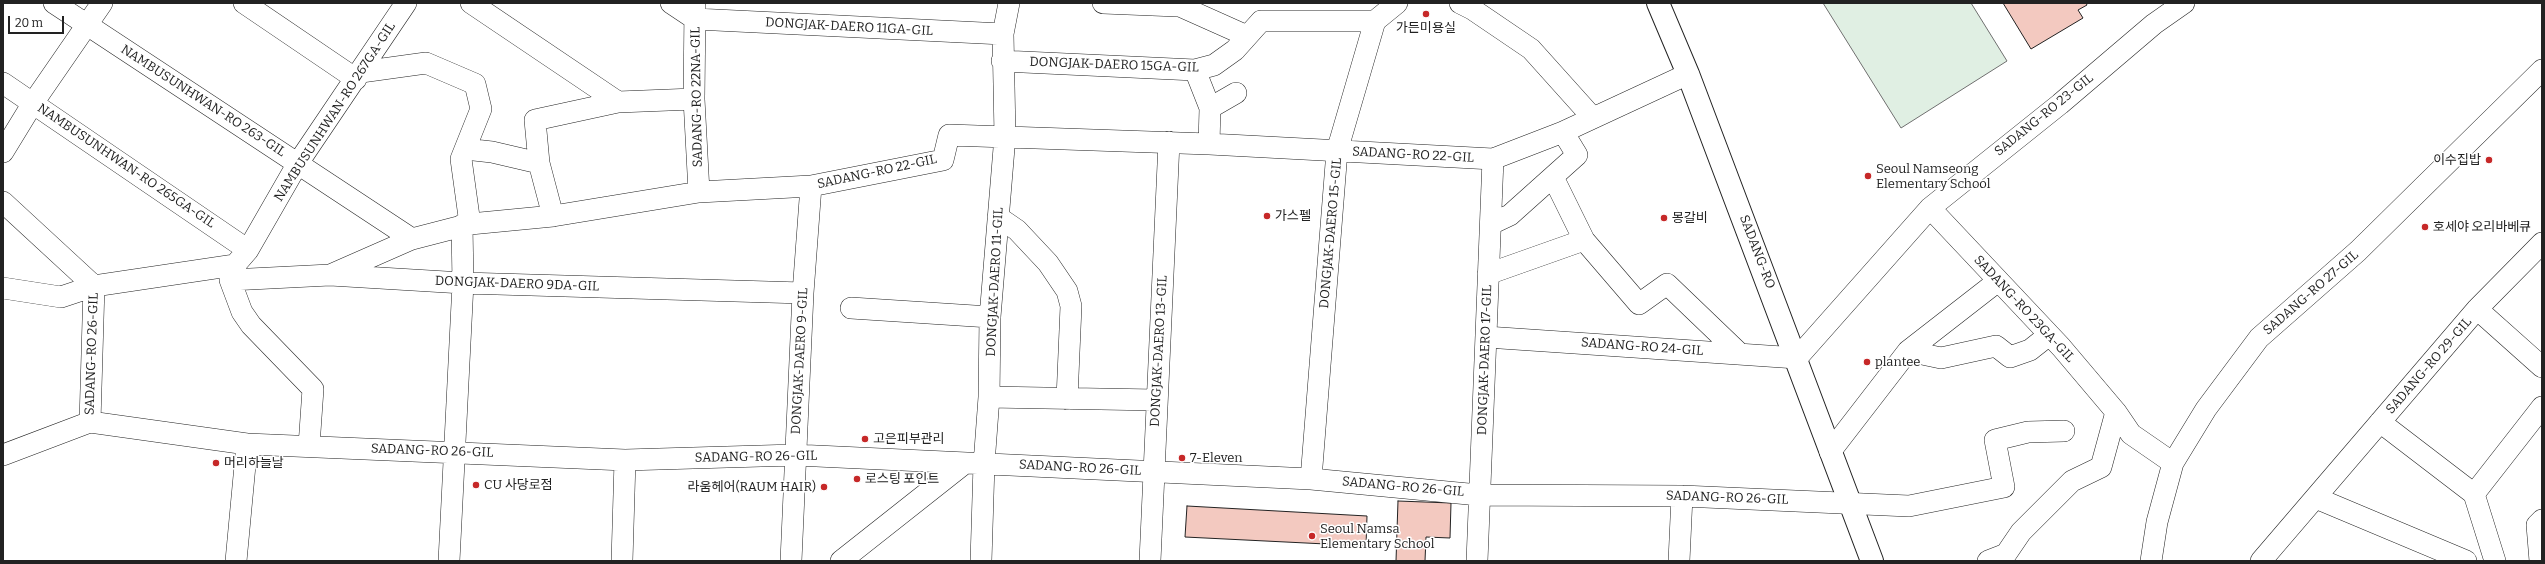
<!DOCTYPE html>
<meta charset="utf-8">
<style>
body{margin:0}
#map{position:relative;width:2545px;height:564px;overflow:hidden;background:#fff;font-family:Bitter,serif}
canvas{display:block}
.frame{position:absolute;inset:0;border:4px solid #222;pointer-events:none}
.scale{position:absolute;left:8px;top:16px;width:56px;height:18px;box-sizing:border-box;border:2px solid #222;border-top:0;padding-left:5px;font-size:12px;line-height:14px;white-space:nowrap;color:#222;-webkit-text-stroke:3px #fff;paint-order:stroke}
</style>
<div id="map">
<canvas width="2545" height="564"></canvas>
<div class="frame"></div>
<div class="scale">20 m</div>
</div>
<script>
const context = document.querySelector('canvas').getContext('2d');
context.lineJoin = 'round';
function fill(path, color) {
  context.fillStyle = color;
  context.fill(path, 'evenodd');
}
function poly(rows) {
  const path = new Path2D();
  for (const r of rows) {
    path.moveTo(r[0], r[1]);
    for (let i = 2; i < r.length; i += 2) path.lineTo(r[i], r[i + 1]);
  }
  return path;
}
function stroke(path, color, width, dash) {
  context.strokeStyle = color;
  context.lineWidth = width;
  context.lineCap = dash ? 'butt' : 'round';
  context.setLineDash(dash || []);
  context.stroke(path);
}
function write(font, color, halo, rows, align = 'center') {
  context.font = font + ' Bitter,"Noto Sans KR",serif';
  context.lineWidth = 3;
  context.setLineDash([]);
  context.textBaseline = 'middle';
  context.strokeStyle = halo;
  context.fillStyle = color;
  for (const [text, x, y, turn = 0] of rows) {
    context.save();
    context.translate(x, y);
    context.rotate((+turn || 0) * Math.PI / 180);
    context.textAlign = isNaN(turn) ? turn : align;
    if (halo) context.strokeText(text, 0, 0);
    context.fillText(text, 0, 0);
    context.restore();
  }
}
const green = poly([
 [1823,3,1971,3,2007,61,1901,128,1823,3]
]);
fill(green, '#e0efe3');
stroke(green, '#6f6f6f', 1);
const building = poly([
 [2003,3,2086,3,2087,5,2078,10,2083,18,2031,49,2003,3],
 [1398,501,1451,503,1450,538,1426,537,1425,561,1396,561,1398,501],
 [1187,506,1367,516,1366,546,1185,537,1187,506]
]);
fill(building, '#f3c9c0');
stroke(building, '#222', 1);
const minor = poly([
 [54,3,412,239],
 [244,3,356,79],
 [471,3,618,102],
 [671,3,695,19,1003,34],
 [1103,3,1177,6],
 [1173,3,1247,36],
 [1460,3,1472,9,1531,49,1593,118],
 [695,6,694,99,699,192],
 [1002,61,1195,70,1214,65,1235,50,1261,21,1375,21],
 [1195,70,1210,108],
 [361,72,426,63,475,84,481,109,461,159,470,224],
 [3,83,248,250],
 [1209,144,1210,108,1236,93],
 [465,149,492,152,539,163],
 [3,152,33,103,102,3],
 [1553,177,1584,240,1639,304,1667,284,1739,353],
 [3,202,94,286,90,422],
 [1930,208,2061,347,2116,412,2131,434,2173,463],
 [553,216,539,163,535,120,618,102,694,99],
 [998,217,1017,230,1048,263,1067,291,1071,306,1067,399],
 [1491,224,1510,215,1577,155,1563,132],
 [1488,274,1584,240],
 [330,275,412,239,470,224,553,216,699,192,811,186,943,160,949,135,1209,144,1493,159,1563,132,1688,74],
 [3,288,61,297,94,286,235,265,248,250,298,163,406,3],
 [851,308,990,317],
 [2477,309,2542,367],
 [1486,337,1797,358,1930,208,2060,104,2154,24,2184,3],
 [1908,351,1941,358,1996,346,2010,357,2030,350,2049,335],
 [989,397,1156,400],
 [2380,422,2474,494],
 [309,446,313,389,251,325,242,312,230,280,330,275,463,283,803,293],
 [1830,452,1908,351,1998,281],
 [3,455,90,422,247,444,625,460,795,455,1311,479,1479,495,1682,496,1909,506,2004,487,1995,440,2028,432,2064,431],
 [1311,479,1337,151,1375,21,1397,3],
 [2316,498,2466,561],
 [236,561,247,444],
 [449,561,463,283,462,225],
 [622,561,625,460],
 [791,561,803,293,811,186],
 [841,561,965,463],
 [981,561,984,464,989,397,990,317,1005,136,1003,34,1009,3],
 [1150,561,1169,142],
 [1477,561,1493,159],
 [1679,561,1682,496],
 [1988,561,2006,554,2021,532,2072,481,2101,467,2116,412],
 [2151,561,2157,522,2173,463,2206,409,2259,338,2358,251,2542,70],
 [2261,561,2477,309,2542,243],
 [2495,561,2474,494,2542,407],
 [2540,561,2537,525,2542,520]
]);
const major = poly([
 [1658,3,1688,74,1872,561]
]);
stroke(minor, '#222', 22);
stroke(major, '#222', 24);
stroke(minor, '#fff', 21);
stroke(major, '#fff', 22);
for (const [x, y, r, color] of [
 [1426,14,4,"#c62828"],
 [2489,160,4,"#c62828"],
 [1868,176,4,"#c62828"],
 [1267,216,4,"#c62828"],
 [1664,218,4,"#c62828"],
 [2425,227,4,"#c62828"],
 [1867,362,4,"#c62828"],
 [865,439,4,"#c62828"],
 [1182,458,4,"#c62828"],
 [216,463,4,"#c62828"],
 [857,479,4,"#c62828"],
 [476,485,4,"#c62828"],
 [824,487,4,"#c62828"],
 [1312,536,4,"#c62828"]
]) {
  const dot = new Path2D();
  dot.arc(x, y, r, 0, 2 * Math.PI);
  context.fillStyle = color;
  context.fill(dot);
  stroke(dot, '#fff', 1.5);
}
write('13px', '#222', '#fff', [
 ["DONGJAK-DAERO 11GA-GIL",849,27,3],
 ["DONGJAK-DAERO 15GA-GIL",1114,65,2],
 ["SADANG-RO 22NA-GIL",697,97,-91],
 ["NAMBUSUNHWAN-RO 263-GIL",203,101,33],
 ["NAMBUSUNHWAN-RO 267GA-GIL",335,112,-57],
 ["SADANG-RO 23-GIL",2044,115,-39],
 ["SADANG-RO 22-GIL",1413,155,3],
 ["NAMBUSUNHWAN-RO 265GA-GIL",126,166,34],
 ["SADANG-RO 22-GIL",877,172,-12],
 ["DONGJAK-DAERO 15-GIL",1331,233,-85],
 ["SADANG-RO",1757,252,69],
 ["DONGJAK-DAERO 11-GIL",995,282,-87],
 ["DONGJAK-DAERO 9DA-GIL",517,284,2],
 ["SADANG-RO 27-GIL",2311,293,-41],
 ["SADANG-RO 23GA-GIL",2024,309,47],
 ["SADANG-RO 24-GIL",1642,347,4],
 ["DONGJAK-DAERO 13-GIL",1159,351,-87],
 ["SADANG-RO 26-GIL",92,354,-88],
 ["DONGJAK-DAERO 17-GIL",1485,360,-88],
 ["DONGJAK-DAERO 9-GIL",800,361,-87],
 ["SADANG-RO 29-GIL",2429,366,-49],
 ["SADANG-RO 26-GIL",432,451,2],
 ["SADANG-RO 26-GIL",756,457,-1],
 ["SADANG-RO 26-GIL",1080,468,3],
 ["SADANG-RO 26-GIL",1403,487,5],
 ["SADANG-RO 26-GIL",1727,498,2]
]);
write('13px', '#222', '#fff', [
 ["가든미용실",1426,28,"center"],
 ["이수집밥",2481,160,"right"],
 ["Seoul Namseong",1876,169],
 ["Elementary School",1876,184],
 ["가스펠",1275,216],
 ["몽갈비",1672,218],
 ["호세야 오리바베큐",2433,227],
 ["plantee",1875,362],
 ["고은피부관리",873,439],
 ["7-Eleven",1190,458],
 ["머리하늘날",224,463],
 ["로스팅 포인트",865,479],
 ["CU 사당로점",484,485],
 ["라움헤어(RAUM HAIR)",816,487,"right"],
 ["Seoul Namsa",1320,529],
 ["Elementary School",1320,544]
], 'left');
</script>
